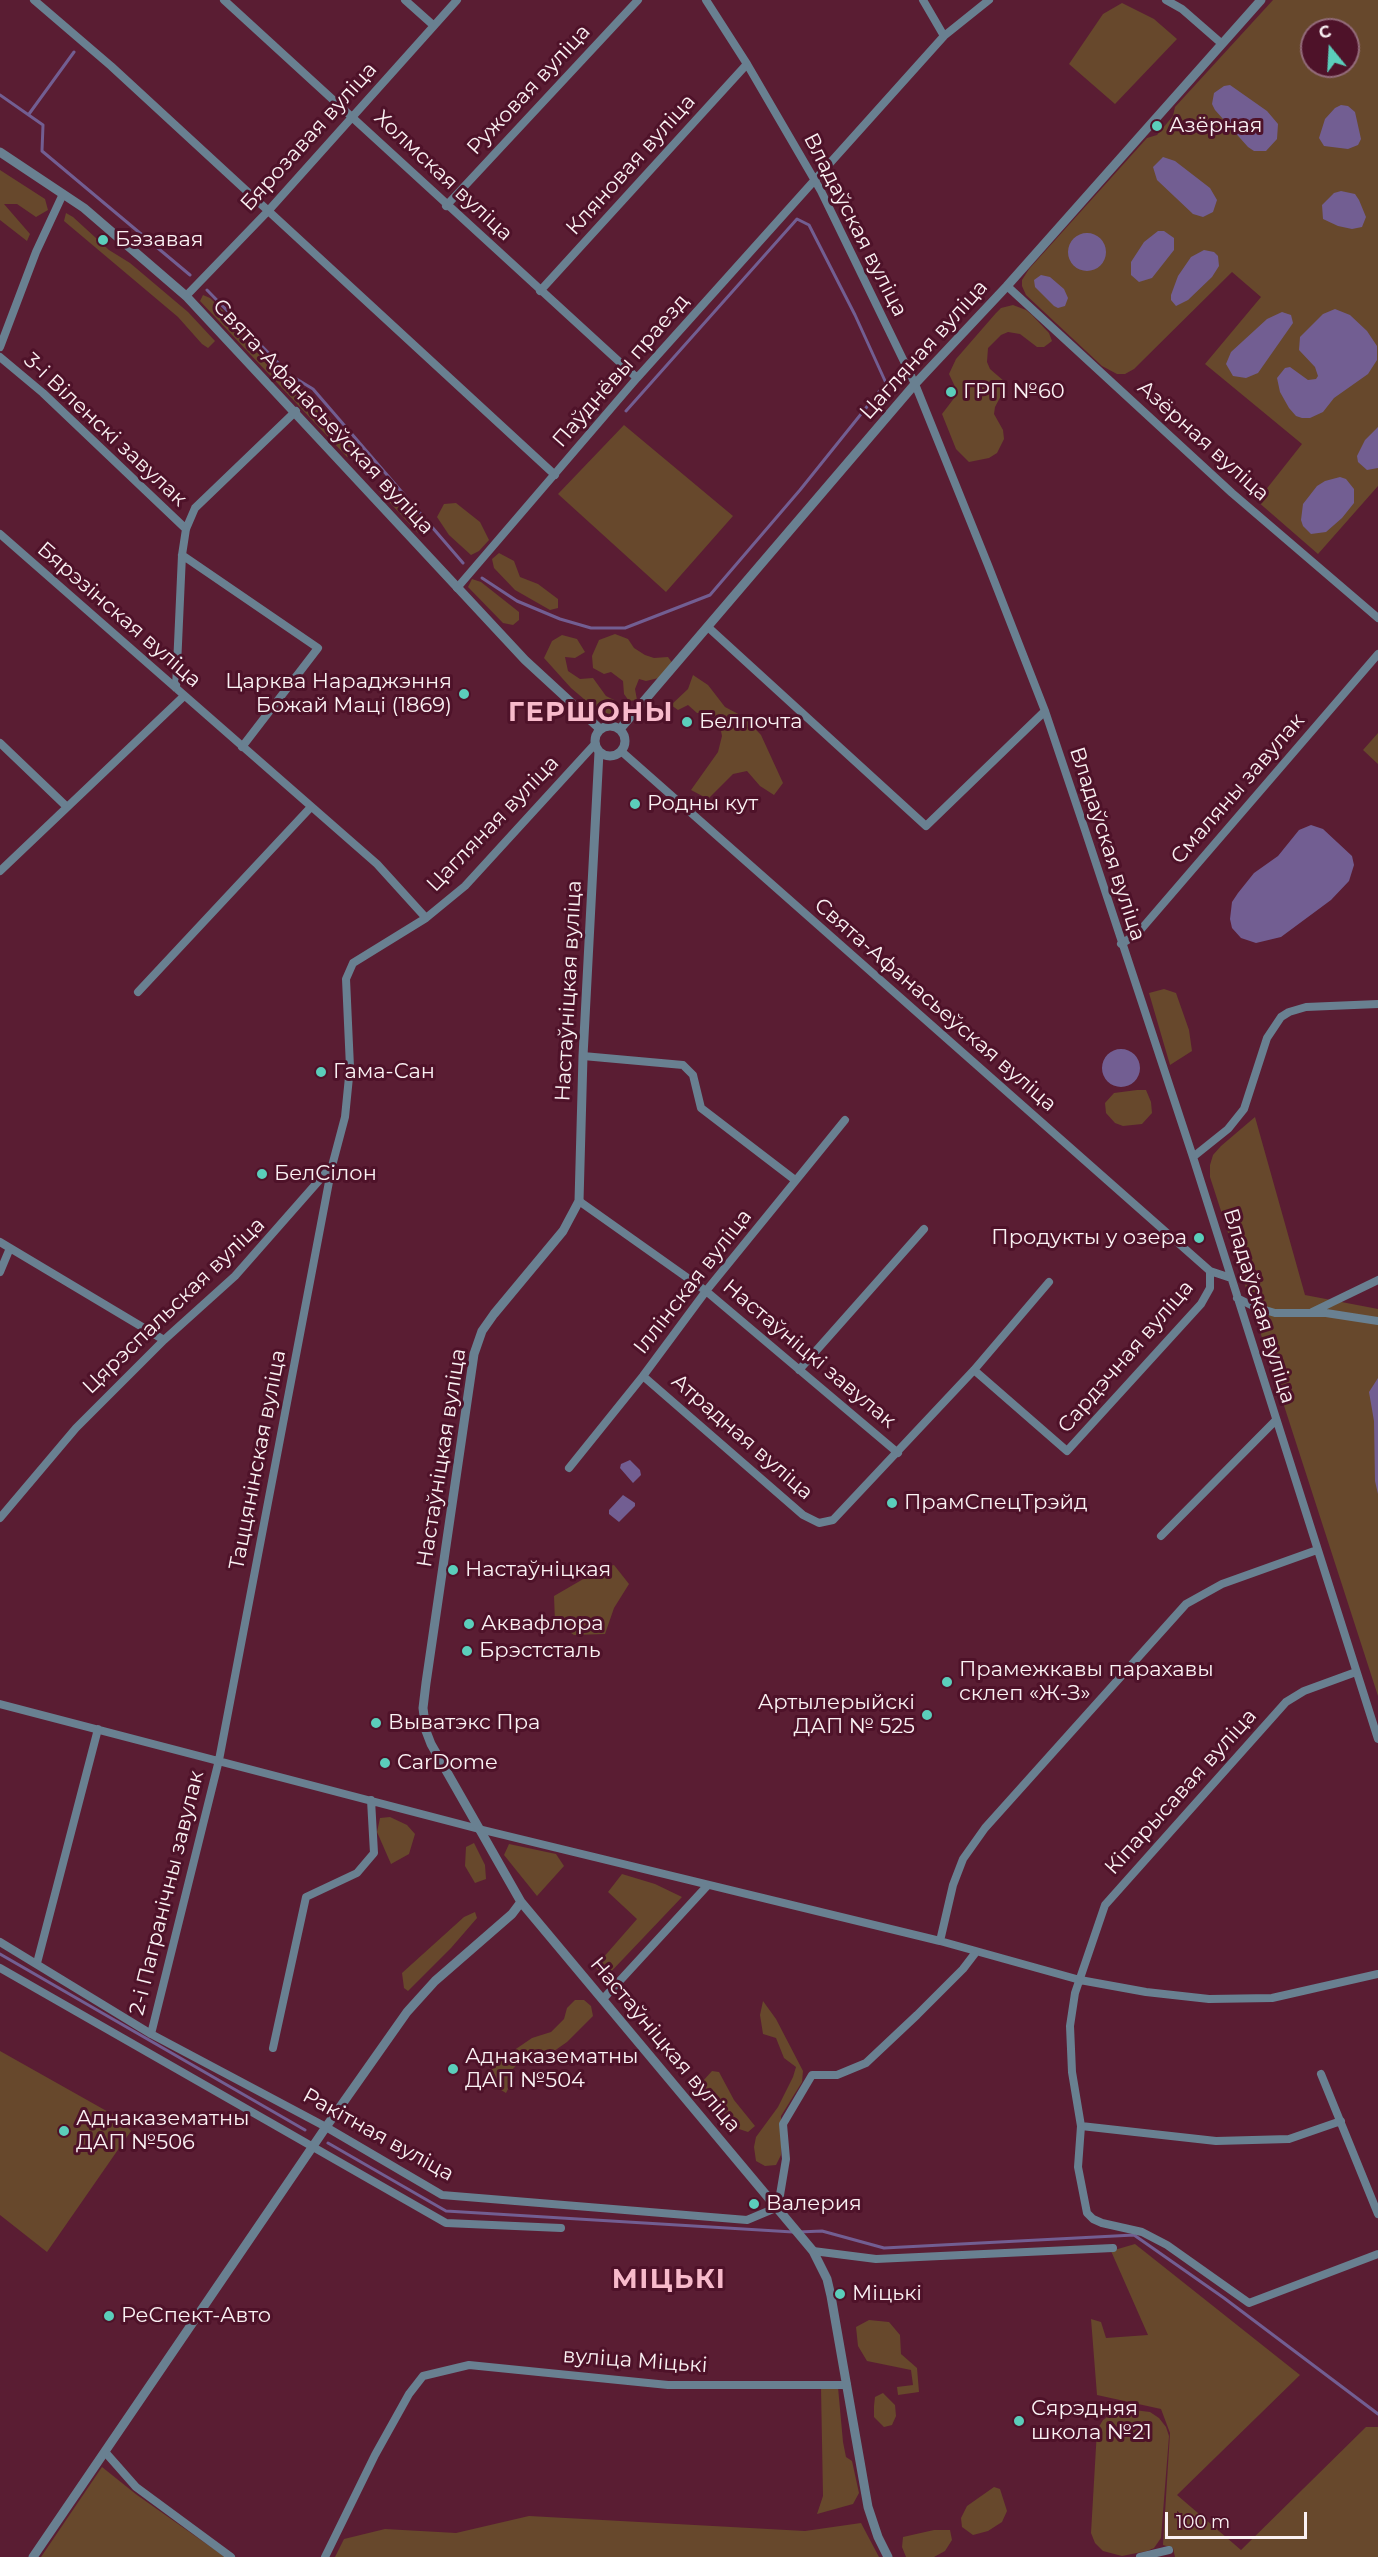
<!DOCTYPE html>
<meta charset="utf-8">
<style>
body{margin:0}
#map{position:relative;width:1378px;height:2557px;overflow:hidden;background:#5a1d33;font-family:Montserrat,sans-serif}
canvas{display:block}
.north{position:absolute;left:1300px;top:18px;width:60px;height:60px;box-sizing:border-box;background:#4e1229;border:2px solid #936b7a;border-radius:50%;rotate:342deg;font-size:16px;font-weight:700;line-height:24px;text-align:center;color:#faf1f3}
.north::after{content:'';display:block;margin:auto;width:21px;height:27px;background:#5bcebb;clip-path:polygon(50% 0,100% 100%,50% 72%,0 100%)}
.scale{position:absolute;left:1165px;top:2512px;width:142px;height:27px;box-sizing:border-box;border:3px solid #faf1f3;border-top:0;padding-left:8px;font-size:18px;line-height:21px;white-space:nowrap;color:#faf1f3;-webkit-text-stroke:4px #4e1229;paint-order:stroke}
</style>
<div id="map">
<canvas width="1378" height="2557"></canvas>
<div class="north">С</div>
<div class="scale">100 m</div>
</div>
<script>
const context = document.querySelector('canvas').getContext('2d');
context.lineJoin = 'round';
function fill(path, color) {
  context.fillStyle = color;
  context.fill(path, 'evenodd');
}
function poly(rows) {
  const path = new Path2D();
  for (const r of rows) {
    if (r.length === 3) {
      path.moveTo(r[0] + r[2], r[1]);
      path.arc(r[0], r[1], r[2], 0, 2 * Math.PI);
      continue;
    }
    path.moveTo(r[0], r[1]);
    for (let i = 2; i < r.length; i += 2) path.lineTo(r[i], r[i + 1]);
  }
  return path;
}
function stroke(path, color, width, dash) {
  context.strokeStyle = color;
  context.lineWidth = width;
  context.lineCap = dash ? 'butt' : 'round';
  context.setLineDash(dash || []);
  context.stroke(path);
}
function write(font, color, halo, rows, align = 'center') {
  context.font = font + ' Montserrat,sans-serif';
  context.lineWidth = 6;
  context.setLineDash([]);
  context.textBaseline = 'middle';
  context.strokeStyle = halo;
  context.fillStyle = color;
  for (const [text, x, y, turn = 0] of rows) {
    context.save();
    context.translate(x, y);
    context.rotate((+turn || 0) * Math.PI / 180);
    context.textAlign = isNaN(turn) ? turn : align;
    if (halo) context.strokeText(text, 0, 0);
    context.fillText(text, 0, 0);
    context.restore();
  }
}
fill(poly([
 [1273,0,1378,0,1378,486,1318,554,1257,501,1302,444,1205,364,1261,297,1232,272,1134,369,1125,374,1117,374,1102,366,1026,295,1022,286,1022,280,1029,269,1147,138,1157,135,1173,116,1175,107],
 [1312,30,1348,30,1348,66,1312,66],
 [1122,3,1154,19,1177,39,1115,104,1069,64,1103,14],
 [0,170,45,199,48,210,36,217,17,204,4,204,30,234,27,241,0,220],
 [66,213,73,217,109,250,130,263,188,312,215,341,208,348,202,344,178,317,64,221],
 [203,295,210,298,311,397,358,450,354,458,347,457,200,301],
 [1013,305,1026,310,1032,315,1049,333,1052,341,1044,347,1037,347,1020,334,1008,332,1001,335,988,348,987,362,990,369,1005,382,1005,388,995,407,994,414,1003,430,1004,439,997,453,989,458,969,462,956,449,942,414,958,393,949,374,956,359,996,313,1001,308],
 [624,425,733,516,666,592,558,494],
 [390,484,428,528,425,533,418,533,379,491,381,485],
 [456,503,480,522,489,540,479,551,471,555,449,535,437,517,444,504],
 [499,553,514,561,520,577,538,584,558,599,558,608,550,610,515,590,494,568,492,559],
 [472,579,481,582,519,612,519,620,513,625,503,623,468,587],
 [615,634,628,639,634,648,645,655,654,658,668,657,673,664,663,677,646,681,639,679,635,689,637,700,629,701,624,694,623,681,611,672,604,674,593,668,592,656,599,640],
 [562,635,577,639,585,652,575,658,565,657,568,671,580,679,593,678,606,696,614,700,617,708,610,714,598,711,571,688,544,658,552,641],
 [693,675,708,685,725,707,744,717,761,735,783,783,774,795,760,786,747,771,733,774,708,799,691,790,718,752,722,736,719,721,710,713,697,713,688,705,678,710,671,705,688,689],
 [1378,733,1378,764,1363,750],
 [1164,989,1176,993,1189,1030,1192,1051,1170,1065,1149,993],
 [1137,1090,1146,1090,1151,1102,1152,1113,1142,1124,1123,1126,1115,1123,1106,1113,1105,1103,1114,1093],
 [1255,1117,1305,1295,1378,1309,1378,1696,1210,1177,1210,1165,1213,1155,1221,1146],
 [614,1565,629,1584,614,1608,605,1634,574,1635,555,1622,554,1596,604,1567],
 [390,1817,407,1825,415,1834,409,1854,391,1864,377,1832,380,1818],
 [474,1843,485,1865,486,1879,475,1883,465,1866,466,1847],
 [509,1844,556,1854,564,1866,537,1896,504,1855],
 [622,1874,655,1884,682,1897,605,1978,595,1967,637,1919,608,1892],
 [475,1912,477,1918,451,1948,408,1991,404,1988,402,1973,464,1917],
 [575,2000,584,2000,591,2006,593,2016,567,2042,547,2056,520,2061,512,2070,510,2085,506,2093,488,2082,488,2073,510,2053,532,2038,551,2032,564,2019,567,2008],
 [763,2001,776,2019,803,2071,802,2082,781,2116,781,2155,776,2165,765,2166,756,2161,754,2147,756,2137,778,2107,793,2077,796,2067,784,2058,776,2038,763,2034,760,2015],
 [0,2051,119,2118,131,2131,47,2252,0,2215],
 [712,2071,719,2072,734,2100,755,2126,748,2132,736,2128,708,2095,702,2082],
 [1135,2244,1300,2375,1177,2495,1241,2550,1366,2427,1378,2427,1378,2557,1175,2557,1173,2548,1163,2545,1170,2433,1161,2409,1097,2395,1091,2319,1101,2322,1106,2338,1148,2335,1111,2251],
 [869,2320,889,2322,900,2335,901,2354,917,2368,919,2392,898,2395,897,2387,913,2385,911,2370,867,2361,858,2346,856,2327],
 [821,2387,838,2387,843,2442,846,2457,852,2461,859,2493,853,2504,817,2514,823,2496],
 [883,2393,895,2405,896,2416,892,2425,884,2427,874,2417,874,2406,875,2397],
 [1126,2409,1150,2412,1159,2418,1166,2427,1169,2436,1161,2538,1154,2548,1147,2551,1122,2556,1103,2551,1095,2543,1091,2533,1097,2430,1103,2420,1114,2412],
 [102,2467,137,2495,225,2557,41,2557],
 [994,2487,1000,2489,1007,2511,1002,2522,988,2531,973,2535,962,2527,961,2518,967,2506],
 [529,2516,805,2531,861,2523,879,2557,335,2557,344,2539,385,2529,456,2533],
 [934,2530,950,2530,952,2540,945,2551,934,2557,906,2557,902,2547,903,2537]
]), '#67482c');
fill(poly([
 [1230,85,1267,111,1278,124,1277,139,1266,151,1254,151,1248,147,1215,110,1212,104,1214,93,1224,86],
 [1341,105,1348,106,1355,112,1361,139,1358,145,1348,149,1324,146,1319,138,1325,119,1335,108],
 [1163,157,1175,161,1210,188,1217,200,1213,212,1203,217,1193,214,1157,180,1153,167],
 [1341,191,1355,194,1359,200,1366,217,1362,227,1352,229,1338,226,1323,219,1322,205,1334,193],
 [1158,231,1164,231,1174,238,1174,250,1152,278,1139,282,1131,275,1131,262,1144,242],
 [1087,252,19],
 [1204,250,1214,252,1218,256,1219,266,1212,277,1188,300,1176,306,1171,300,1171,295,1178,276,1191,257],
 [1041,275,1050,277,1064,289,1068,298,1065,306,1058,308,1054,306,1035,287,1034,280],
 [1335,309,1350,315,1367,331,1377,346,1377,360,1368,374,1334,398,1323,412,1310,418,1302,418,1296,416,1289,408,1280,392,1277,378,1285,368,1290,367,1308,380,1316,379,1318,376,1315,367,1299,350,1300,337,1323,314],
 [1282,312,1291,315,1293,323,1258,373,1246,378,1233,376,1226,364,1231,352,1267,319],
 [1378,427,1378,468,1367,470,1358,462,1357,456,1365,440],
 [1340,477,1346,479,1354,489,1354,503,1342,518,1326,532,1311,534,1303,526,1301,520,1303,504,1317,486,1325,481],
 [1311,825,1323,829,1352,856,1354,865,1349,881,1331,900,1281,937,1256,943,1241,938,1232,928,1230,919,1232,902,1238,893,1254,873,1278,856,1299,830],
 [1121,1068,19],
 [1378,1378,1378,1494,1375,1481,1374,1421,1369,1392],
 [630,1460,640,1470,641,1475,633,1483,620,1468,621,1464],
 [623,1495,635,1503,635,1506,619,1522,609,1514,609,1510]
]), '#725e92');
stroke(poly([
 [0,95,43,125,42,151,190,275],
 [29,114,74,52],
 [207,290,290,375,313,389,463,563],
 [482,578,517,601,560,619,591,628,625,628,710,595,800,490,886,383,855,315,809,225,797,219,626,411],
 [0,1954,305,2130],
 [328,2143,446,2211,793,2232],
 [799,2232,822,2231,884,2248,1134,2235,1224,2298,1378,2414]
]), '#725e92', 3);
stroke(poly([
 [34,0,111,66,555,475],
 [224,0,637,378],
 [405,0,433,25],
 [706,0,747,64,821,191,915,384,988,565,1045,711,1085,830,1193,1157,1378,1739],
 [923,0,944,36],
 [1166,0,1182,9,1221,43],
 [446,206,638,0],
 [1007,286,1232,493,1378,618],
 [540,291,747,64],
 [186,296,269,210,457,0],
 [0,347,36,252,63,194],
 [0,357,43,393,186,529],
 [0,534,377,864,426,918],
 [182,555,318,648,242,747],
 [457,588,637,378,944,36,989,0],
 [709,628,926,826,1045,711],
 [176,688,182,555,186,529,195,508,296,411],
 [0,743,67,807],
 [621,751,1210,1271,1231,1278],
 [0,871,184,696],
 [1121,944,1137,934,1378,654],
 [138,992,310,808],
 [583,1056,683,1065,693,1075,701,1108,795,1180],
 [1193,1157,1228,1129,1244,1109,1267,1038,1281,1017,1289,1012,1306,1007,1378,1004],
 [579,1201,706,1291,898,1453],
 [0,1242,164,1340],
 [0,1272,10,1248],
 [1237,1298,1255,1307,1275,1313,1326,1313,1378,1321],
 [1312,1312,1378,1280],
 [799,1370,924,1229],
 [974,1370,1067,1451,1201,1304,1210,1288,1210,1271],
 [643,1376,803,1515,819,1523,833,1520,974,1370,1049,1282],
 [569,1468,643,1376,706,1291,845,1120],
 [0,1518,76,1428,164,1340,235,1276,330,1168],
 [1161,1536,1276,1420],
 [0,1704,479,1829,940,1941,1080,1980,1146,1992,1209,1999,1272,1998,1378,1974],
 [940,1941,953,1885,963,1859,985,1828,1186,1604,1222,1584,1317,1550],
 [0,1942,151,2034,326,2127,442,2195,747,2220,778,2207,786,2159,783,2124,812,2075,837,2075,866,2063,917,2015,963,1969,976,1952],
 [37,1963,98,1729],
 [0,1968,446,2223,561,2228],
 [603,1999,707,1886],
 [151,2034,219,1760,332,1166,345,1117,350,1067,346,979,353,963,426,918,465,886,595,744],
 [273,2048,306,1897,357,1873,374,1853,371,1800],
 [1321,2074,1378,2214],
 [1341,2121,1289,2139,1216,2141,1081,2126,1072,2072,1070,2026,1075,1993,1105,1905,1286,1702,1304,1691,1356,1672],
 [1081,2126,1078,2167,1087,2213,1093,2219,1102,2223,1142,2232,1167,2245,1249,2303,1378,2254],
 [813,2251,876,2259,1113,2248],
 [106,2453,136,2487,231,2557],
 [325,2557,375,2455,409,2394,423,2376,469,2365,668,2385,847,2385],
 [1140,2557,1169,2550]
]), '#698091', 8);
stroke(poly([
 [0,152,84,208,186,296,525,660,600,729],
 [610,741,15],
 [620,729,915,384,1007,286,1261,0],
 [599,752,583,1056,579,1201,563,1231,494,1314,482,1331,474,1354,426,1683,423,1708,426,1731,431,1744,521,1902,813,2251,827,2279,831,2296,868,2507,878,2537,888,2557],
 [33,2557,326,2127,407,2012,435,1981,512,1914,521,1902]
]), '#698091', 9);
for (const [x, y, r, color] of [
 [1157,126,6,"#5bcebb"],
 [103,240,6,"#5bcebb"],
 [951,392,6,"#5bcebb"],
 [464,694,6,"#5bcebb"],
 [687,722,6,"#5bcebb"],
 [635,804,6,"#5bcebb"],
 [321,1072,6,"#5bcebb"],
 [262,1174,6,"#5bcebb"],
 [1199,1238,6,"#5bcebb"],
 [892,1503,6,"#5bcebb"],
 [453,1570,6,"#5bcebb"],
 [469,1624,6,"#5bcebb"],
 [467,1651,6,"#5bcebb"],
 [947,1682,6,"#5bcebb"],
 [927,1715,6,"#5bcebb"],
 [376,1723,6,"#5bcebb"],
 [385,1763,6,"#5bcebb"],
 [453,2069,6,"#5bcebb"],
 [64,2131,6,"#5bcebb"],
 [754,2204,6,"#5bcebb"],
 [840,2294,6,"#5bcebb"],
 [109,2316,6,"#5bcebb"],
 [1019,2421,6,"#5bcebb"]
]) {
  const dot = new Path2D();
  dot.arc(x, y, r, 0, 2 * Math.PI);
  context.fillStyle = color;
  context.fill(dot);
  stroke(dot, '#4e1229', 2);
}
write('21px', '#faf1f3', '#4e1229', [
 ["Ружовая вуліца",529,90,-47],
 ["Бярозавая вуліца",309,137,-48],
 ["Кляновая вуліца",631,165,-48],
 ["Холмская вуліца",443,176,43],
 ["Владаўская вуліца",855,225,63],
 ["Цагляная вуліца",924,350,-48],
 ["Паўднёвы праезд",621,371,-49],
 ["Свята-Афанасьеўская вуліца",323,417,47],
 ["3-і Віленскі завулак",105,430,43],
 ["Азёрная вуліца",1203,441,42],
 ["Бярэзінская вуліца",119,615,41],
 ["Смаляны завулак",1238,789,-49],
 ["Цагляная вуліца",493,824,-46],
 ["Владаўская вуліца",1107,844,72],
 ["Настаўніцкая вуліца",569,991,-87],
 ["Свята-Афанасьеўская вуліца",935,1005,41],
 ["Іллінская вуліца",693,1282,-52],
 ["Цярэспальская вуліца",174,1306,-44],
 ["Владаўская вуліца",1259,1306,73],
 ["Настаўніцкі завулак",809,1354,40],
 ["Сардэчная вуліца",1126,1357,-49],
 ["Атрадная вуліца",742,1437,41],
 ["Настаўніцкая вуліца",442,1458,-81],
 ["Таццянінская вуліца",258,1460,-79],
 ["Кіпарысавая вуліца",1181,1792,-48],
 ["2-і Пагранічны завулак",167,1893,-76],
 ["Настаўніцкая вуліца",665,2045,50],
 ["Ракітная вуліца",378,2135,29],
 ["вуліца Міцькі",635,2361,4]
]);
write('21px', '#faf1f3', '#4e1229', [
 ["Азёрная",1169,126],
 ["Бэзавая",115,240],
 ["ГРП №60",963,392],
 ["Царква Нараджэння",452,682,"right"],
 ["Божай Маці (1869)",452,706,"right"],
 ["Белпочта",699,722],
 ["Родны кут",647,804],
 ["Гама-Сан",333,1072],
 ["БелСілон",274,1174],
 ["Продукты у озера",1187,1238,"right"],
 ["ПрамСпецТрэйд",904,1503],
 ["Настаўніцкая",465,1570],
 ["Аквафлора",481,1624],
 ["Брэстсталь",479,1651],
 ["Прамежкавы парахавы",959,1670],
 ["склеп «Ж-З»",959,1694],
 ["Артылерыйскі",915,1703,"right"],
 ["ДАП № 525",915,1727,"right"],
 ["Выватэкс Пра",388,1723],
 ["CarDome",397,1763],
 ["Аднаказематны",465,2057],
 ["ДАП №504",465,2081],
 ["Аднаказематны",76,2119],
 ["ДАП №506",76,2143],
 ["Валерия",766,2204],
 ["Міцькі",852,2294],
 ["РеСпект-Авто",121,2316],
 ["Сярэдняя",1031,2409],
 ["школа №21",1031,2433]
], 'left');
context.letterSpacing = '1.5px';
write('bold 27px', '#f8bacb', '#4e1229', [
 ["ГЕРШОНЫ",591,713],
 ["МІЦЬКІ",669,2280]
]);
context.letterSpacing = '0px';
</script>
